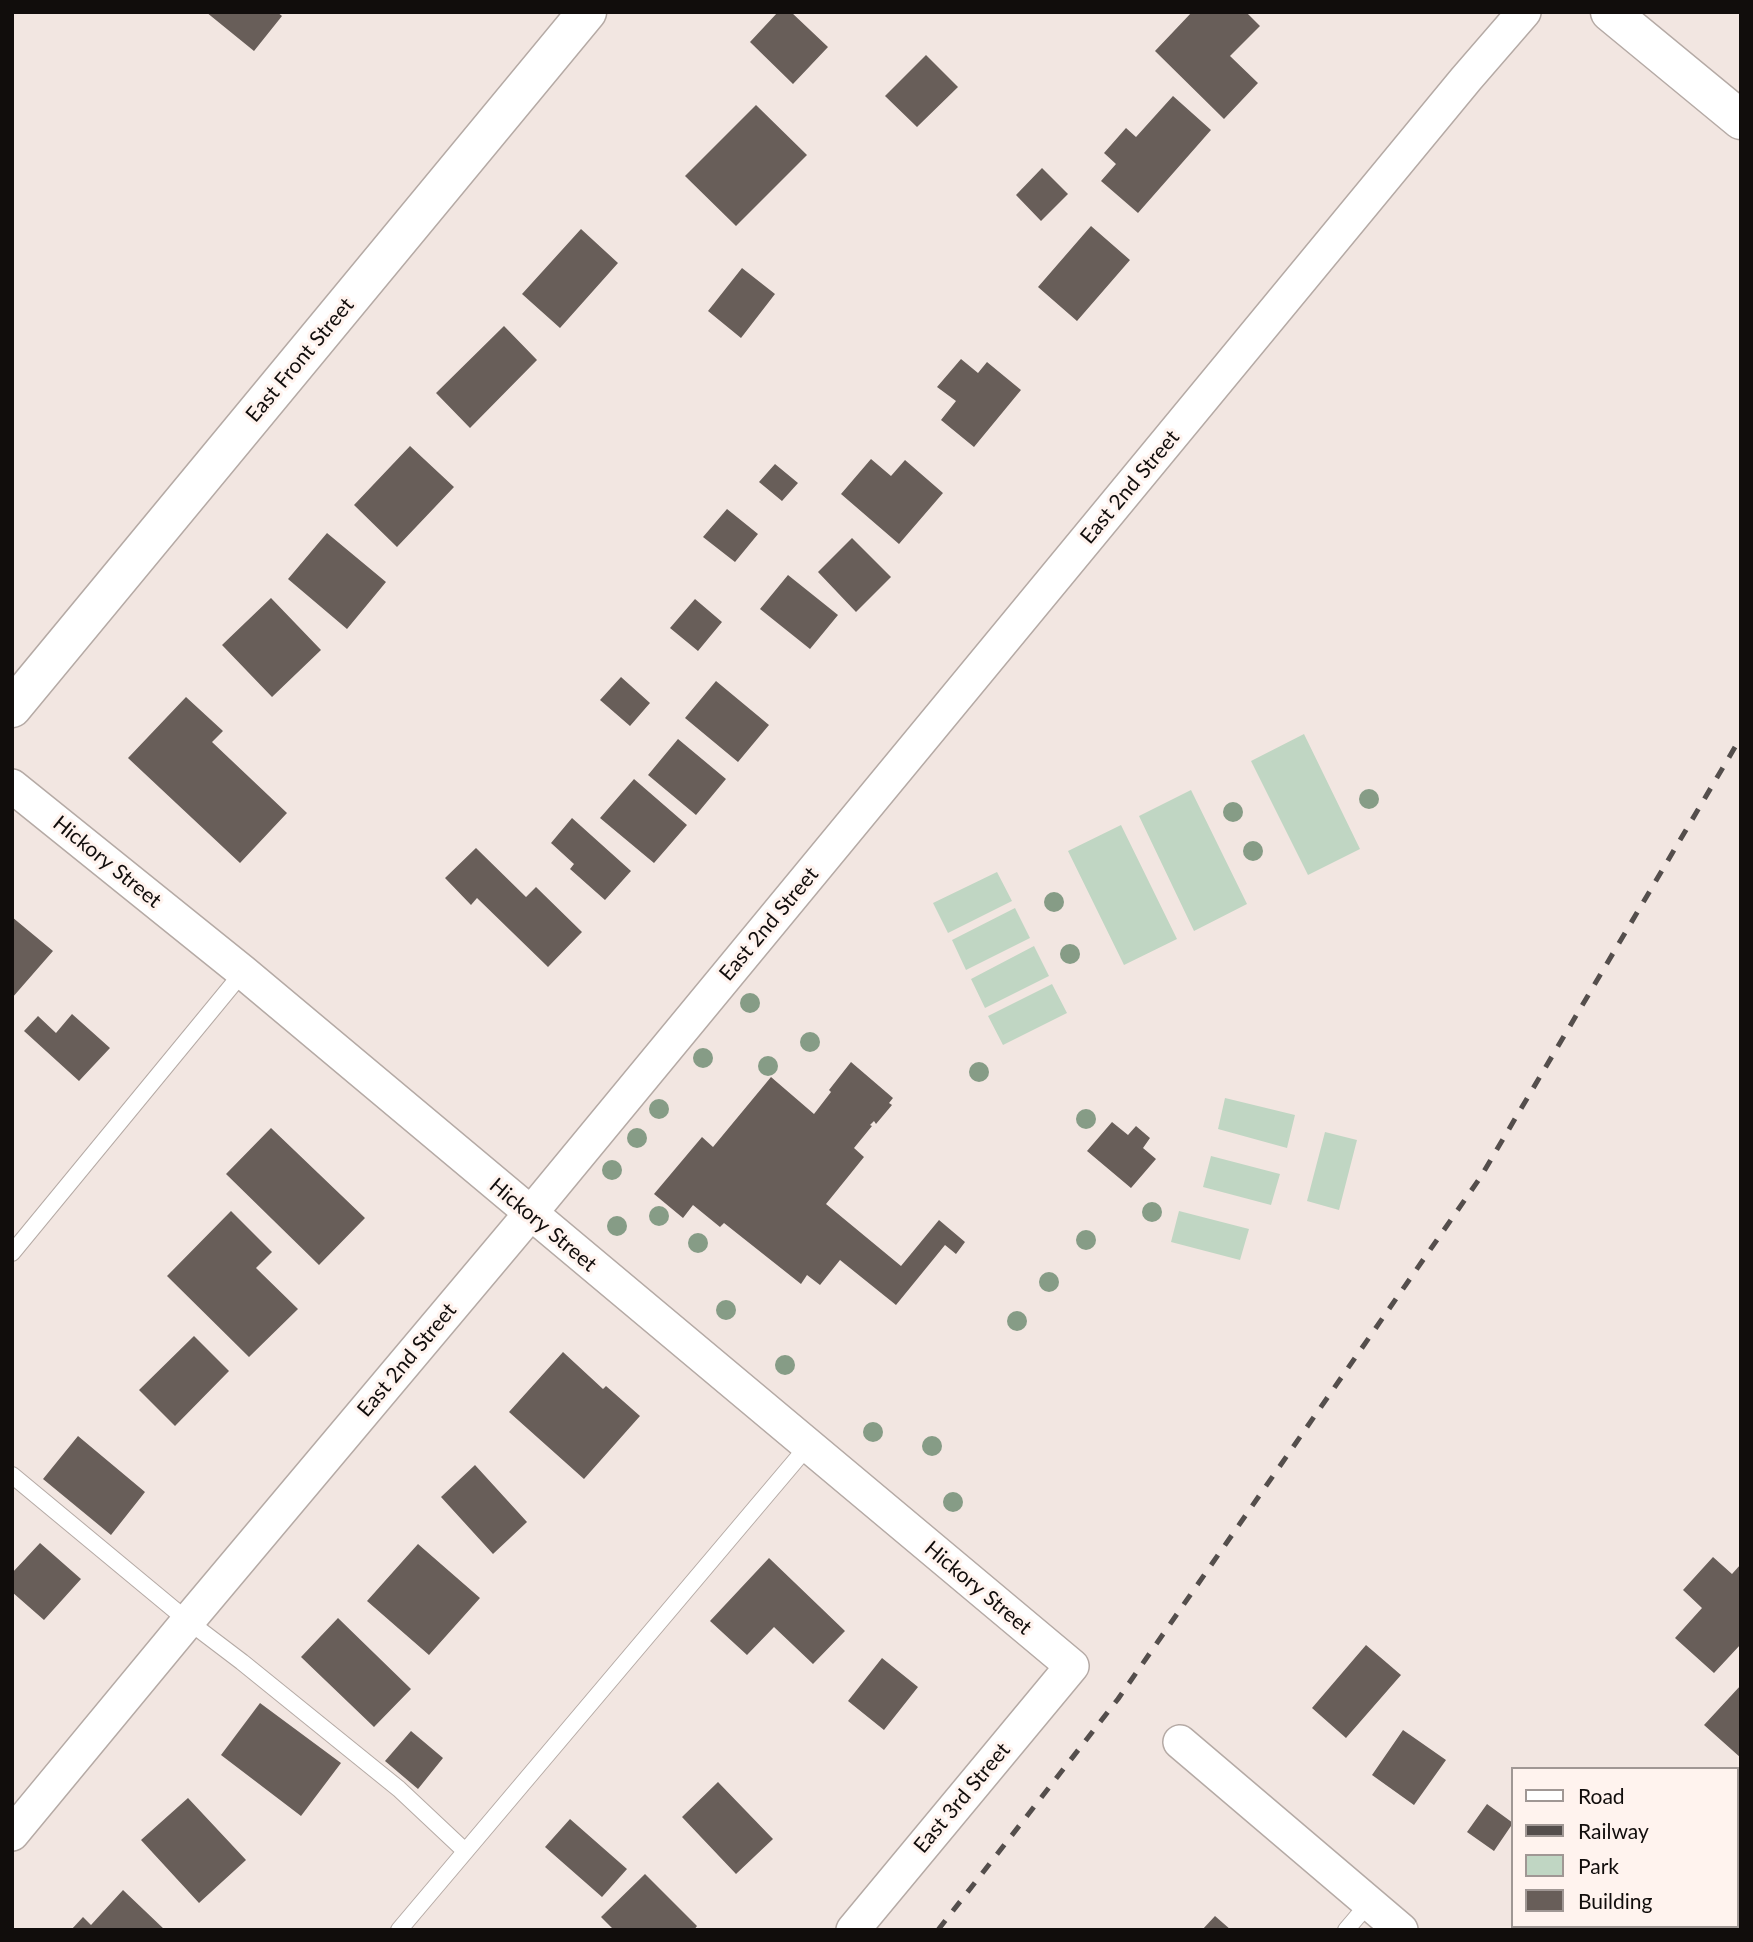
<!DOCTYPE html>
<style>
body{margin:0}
#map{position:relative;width:1753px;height:1942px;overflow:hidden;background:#f2e6e1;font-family:Lato,sans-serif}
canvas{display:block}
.frame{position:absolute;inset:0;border:14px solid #110d0c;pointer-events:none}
.legend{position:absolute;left:1511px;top:1767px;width:228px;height:161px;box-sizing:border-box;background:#fff3ee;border:2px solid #a09794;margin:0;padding:9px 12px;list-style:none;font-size:21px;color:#110d0c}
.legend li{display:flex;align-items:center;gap:14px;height:35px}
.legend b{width:35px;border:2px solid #a09794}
</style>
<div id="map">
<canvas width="1753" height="1942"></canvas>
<div class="frame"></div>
<ul class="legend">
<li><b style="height:9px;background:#fff"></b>Road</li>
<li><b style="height:9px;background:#544e4c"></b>Railway</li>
<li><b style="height:19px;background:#c0d6c3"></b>Park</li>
<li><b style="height:19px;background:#685e59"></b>Building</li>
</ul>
</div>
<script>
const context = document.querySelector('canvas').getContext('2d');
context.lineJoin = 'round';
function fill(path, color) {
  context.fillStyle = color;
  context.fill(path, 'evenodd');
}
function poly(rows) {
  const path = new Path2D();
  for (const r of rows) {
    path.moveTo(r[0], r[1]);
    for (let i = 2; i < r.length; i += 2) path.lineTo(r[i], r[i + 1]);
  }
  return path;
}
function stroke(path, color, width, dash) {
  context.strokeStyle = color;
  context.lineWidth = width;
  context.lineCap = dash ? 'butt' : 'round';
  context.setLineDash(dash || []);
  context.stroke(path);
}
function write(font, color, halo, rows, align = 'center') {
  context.font = font + ' Lato,sans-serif';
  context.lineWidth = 6;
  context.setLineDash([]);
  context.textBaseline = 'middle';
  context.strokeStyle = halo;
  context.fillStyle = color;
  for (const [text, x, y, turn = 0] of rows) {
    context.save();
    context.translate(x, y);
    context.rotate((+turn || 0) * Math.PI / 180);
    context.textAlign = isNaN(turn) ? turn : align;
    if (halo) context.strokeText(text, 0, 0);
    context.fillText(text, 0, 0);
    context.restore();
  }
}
fill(poly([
 [1304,734,1360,849,1308,875,1251,761],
 [1191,790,1247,904,1194,931,1139,816],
 [1121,825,1177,939,1124,965,1068,851],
 [997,872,1012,901,948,933,933,903],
 [1015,908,1030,938,966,970,952,940],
 [1034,946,1049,976,985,1008,971,979],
 [1052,984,1067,1013,1003,1045,988,1016],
 [1225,1098,1295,1115,1287,1148,1218,1129],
 [1325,1132,1357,1140,1339,1210,1307,1201],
 [1211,1156,1280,1174,1271,1205,1203,1187],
 [1179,1211,1249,1229,1240,1260,1171,1242]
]), '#c0d6c3');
fill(poly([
 [206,12,277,12,282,16,254,51],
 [778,12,791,12,828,47,793,84,750,42],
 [1192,12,1246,12,1260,26,1230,56,1258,83,1224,119,1155,51],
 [926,55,958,87,917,127,885,96],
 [1173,96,1211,130,1138,213,1101,181,1116,164,1104,153,1126,128,1136,137],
 [756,105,807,155,736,226,685,176],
 [1042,168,1068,194,1041,221,1016,195],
 [1091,226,1130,260,1077,321,1038,287],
 [581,229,618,263,560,328,522,294],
 [742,268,775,294,741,338,708,311],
 [504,326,537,360,470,428,436,393],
 [961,359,978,373,987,362,1021,390,974,447,941,420,956,401,937,387],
 [410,446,454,487,397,547,354,505],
 [871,459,891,476,905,460,943,493,899,544,841,494],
 [775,464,798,483,782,501,759,482],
 [727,509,758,534,735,562,703,537],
 [327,533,386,582,347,629,288,579],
 [852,538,891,577,856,612,818,572],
 [788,575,838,615,810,649,760,609],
 [271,598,321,650,272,697,222,645],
 [695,599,722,622,698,651,670,628],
 [621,677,650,703,630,726,600,700],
 [716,681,769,725,738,762,685,718],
 [186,697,223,731,212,742,287,813,240,863,128,758],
 [678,739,726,779,696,815,648,775],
 [634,779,687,825,654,863,600,818],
 [572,818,631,871,605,900,570,869,574,864,551,843],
 [476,848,526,897,536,887,582,932,548,967,477,898,471,905,445,878],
 [12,917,53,951,12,998],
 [72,1014,110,1048,79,1081,24,1031,38,1016,56,1033],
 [851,1062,893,1098,889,1103,892,1105,876,1124,874,1121,870,1125,872,1126,854,1148,864,1157,826,1204,901,1266,939,1220,965,1242,956,1254,945,1245,896,1305,840,1260,820,1285,807,1275,801,1284,724,1223,720,1227,693,1205,683,1218,654,1194,702,1137,713,1147,771,1077,814,1114,831,1092,829,1090],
 [1112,1122,1128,1135,1136,1126,1150,1138,1143,1148,1156,1159,1131,1188,1087,1151],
 [271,1128,365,1218,319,1265,226,1174],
 [231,1211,272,1252,256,1268,298,1309,249,1357,167,1276],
 [194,1336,229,1371,175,1426,139,1390],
 [563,1352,603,1389,606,1386,640,1416,584,1479,509,1412],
 [78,1436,145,1492,111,1535,43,1479],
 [475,1465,527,1522,493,1554,441,1497],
 [40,1543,81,1579,44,1620,12,1592,12,1573],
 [418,1544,480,1598,429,1655,367,1601],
 [1713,1557,1732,1574,1741,1564,1741,1644,1714,1673,1675,1638,1702,1608,1683,1590],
 [769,1558,845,1631,813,1664,774,1627,747,1655,710,1621],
 [338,1618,411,1689,374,1727,301,1657],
 [1366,1645,1401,1675,1346,1738,1312,1708],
 [882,1658,918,1687,884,1730,848,1701],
 [1741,1685,1741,1758,1704,1725],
 [260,1703,341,1763,301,1816,221,1755],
 [1403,1730,1446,1760,1414,1805,1372,1775],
 [411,1731,443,1758,418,1789,385,1761],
 [718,1782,773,1839,736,1874,682,1817],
 [188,1798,246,1860,199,1903,141,1840],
 [1487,1804,1513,1823,1494,1851,1467,1832],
 [570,1819,627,1869,602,1897,545,1847],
 [645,1874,697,1926,694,1930,614,1930,601,1917],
 [123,1890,165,1930,71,1930,83,1917,91,1925],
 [1215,1916,1231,1930,1202,1930],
 [1575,1926,1610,1926,1614,1930,1572,1930]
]), '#685e59');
const lane = poly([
 [12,1253,243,972],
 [12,1475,188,1621,242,1662,399,1789,465,1851],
 [399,1930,807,1447],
 [1346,1930,1369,1903]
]);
const street = poly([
 [12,786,243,972,1072,1666,853,1930],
 [1180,1742,1401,1930],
 [12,1834,188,1621,530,1214,1466,79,1524,12]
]);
const secondary = poly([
 [1610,12,1741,120],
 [12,708,587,12]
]);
stroke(lane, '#b5aaa5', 18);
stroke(street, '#b5aaa5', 36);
stroke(secondary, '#b5aaa5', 41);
stroke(lane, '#fff', 16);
stroke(street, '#fff', 33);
stroke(secondary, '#fff', 38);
stroke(poly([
 [938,1930,1118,1699,1480,1178,1741,737]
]), '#544e4c', 5, [12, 12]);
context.fillStyle = '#869c86';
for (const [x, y] of [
 [1369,799],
 [1233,812],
 [1253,851],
 [1054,902],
 [1070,954],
 [750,1003],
 [810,1042],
 [703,1058],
 [768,1066],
 [979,1072],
 [659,1109],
 [1086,1119],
 [637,1138],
 [612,1170],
 [1152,1212],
 [659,1216],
 [617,1226],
 [1086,1240],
 [698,1243],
 [1049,1282],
 [726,1310],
 [1017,1321],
 [785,1365],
 [873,1432],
 [932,1446],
 [953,1502]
]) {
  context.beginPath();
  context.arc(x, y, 10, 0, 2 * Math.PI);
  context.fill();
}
write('21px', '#110d0c', '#fff3ee', [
 ["East Front Street",300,360,-50],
 ["East 2nd Street",1130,487,-50],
 ["Hickory Street",107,862,39],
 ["East 2nd Street",769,924,-50],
 ["Hickory Street",543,1225,40],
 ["East 2nd Street",407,1360,-50],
 ["Hickory Street",978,1588,40],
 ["East 3rd Street",962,1798,-50]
]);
</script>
